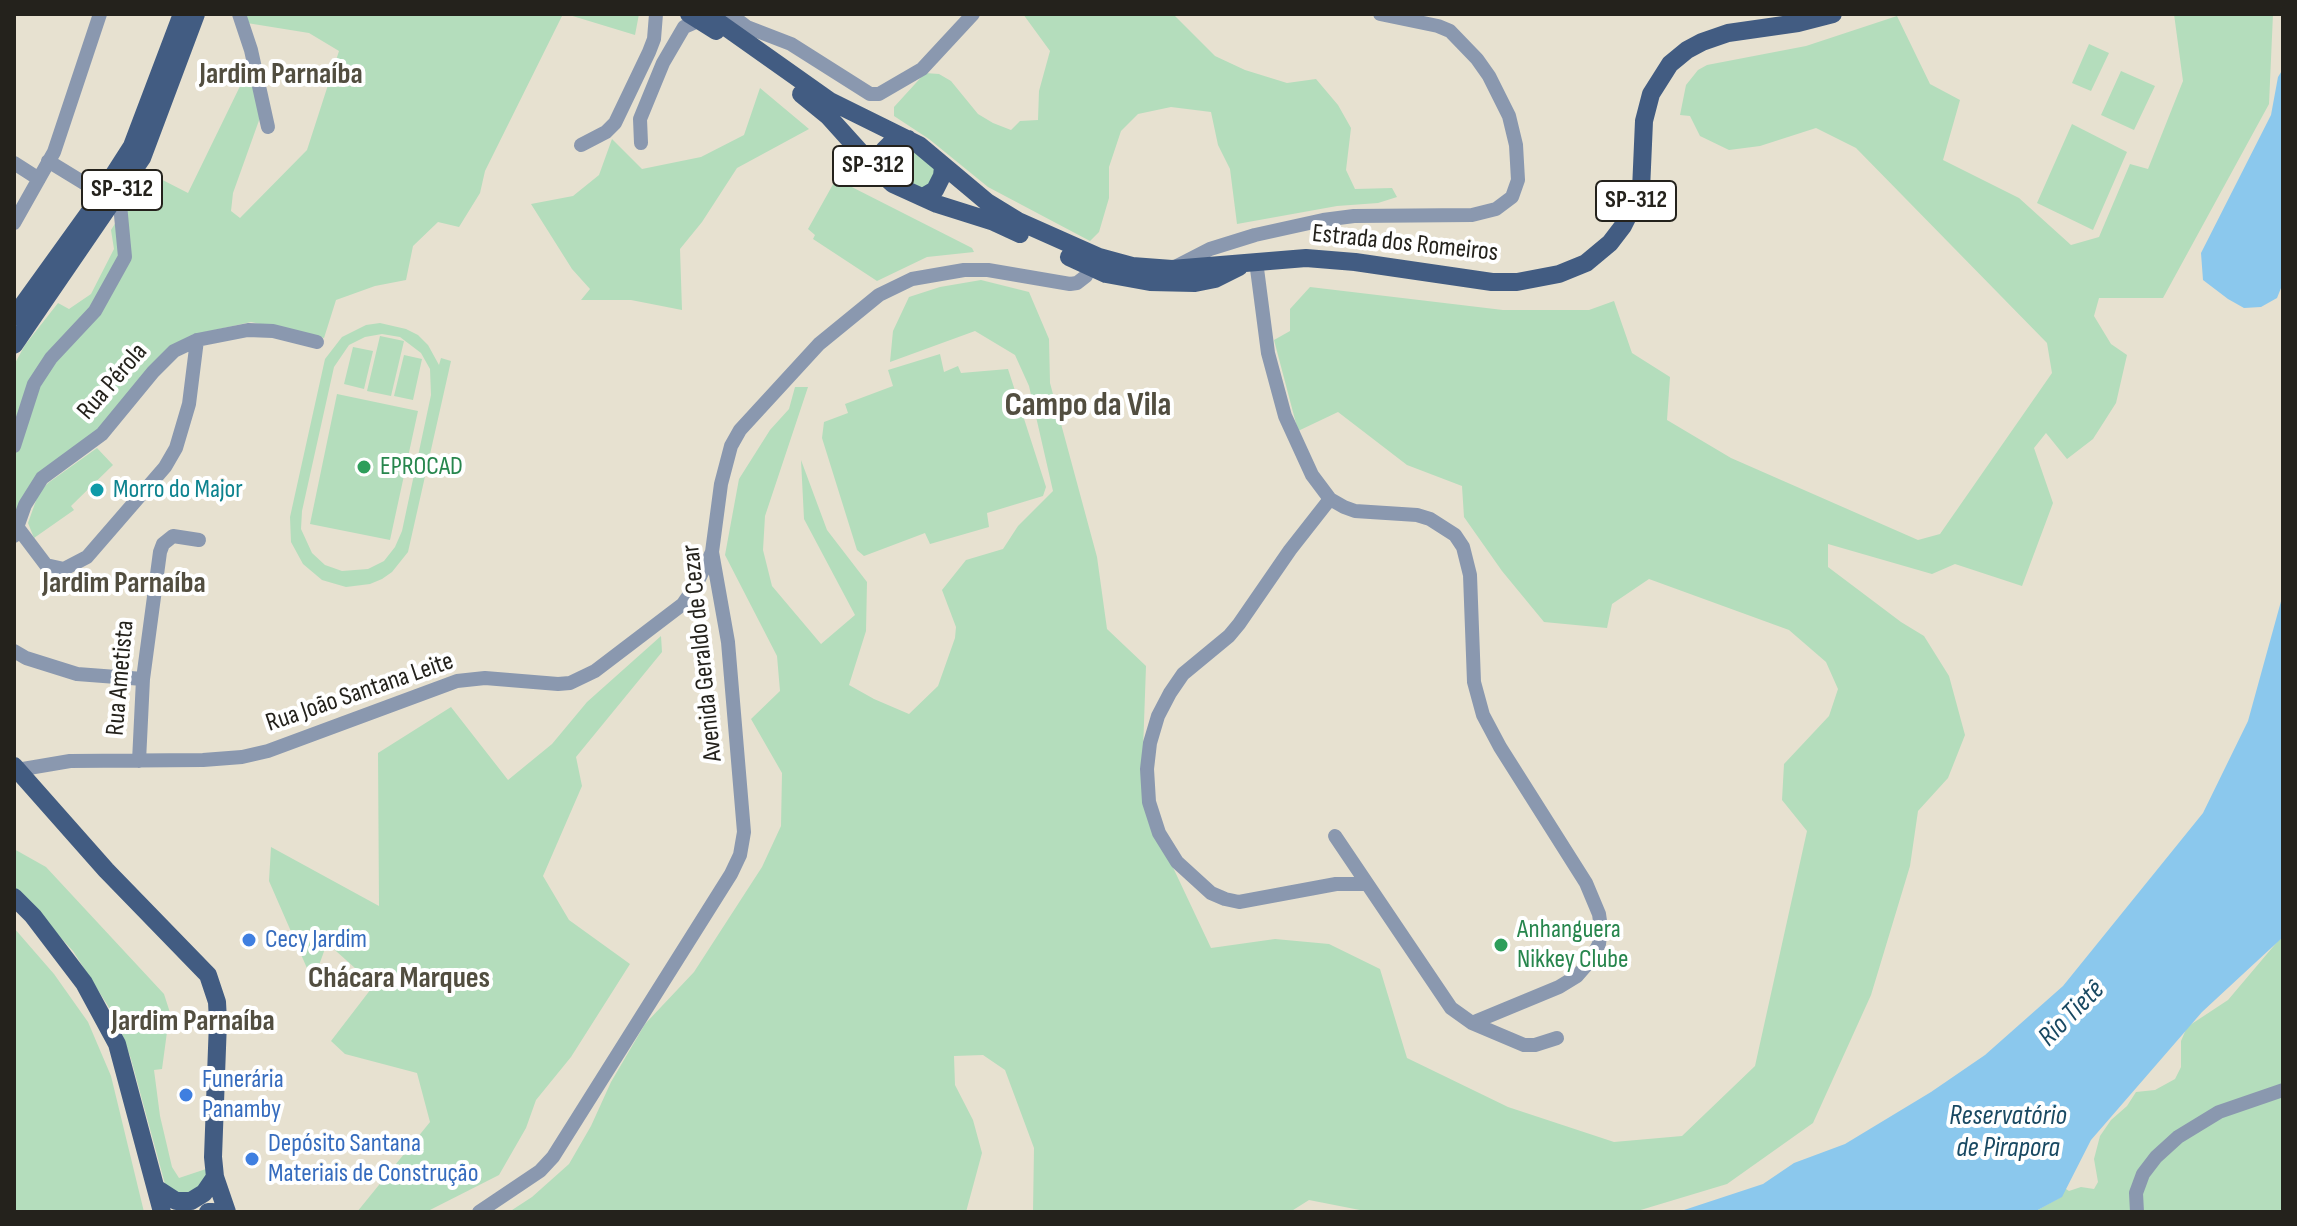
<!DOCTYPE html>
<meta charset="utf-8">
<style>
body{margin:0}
#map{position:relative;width:2297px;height:1226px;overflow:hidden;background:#e7e1d0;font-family:"Sofia Sans Condensed",sans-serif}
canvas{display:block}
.frame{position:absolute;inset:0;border:16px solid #24221c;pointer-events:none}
</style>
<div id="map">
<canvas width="2297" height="1226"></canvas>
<div class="frame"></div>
</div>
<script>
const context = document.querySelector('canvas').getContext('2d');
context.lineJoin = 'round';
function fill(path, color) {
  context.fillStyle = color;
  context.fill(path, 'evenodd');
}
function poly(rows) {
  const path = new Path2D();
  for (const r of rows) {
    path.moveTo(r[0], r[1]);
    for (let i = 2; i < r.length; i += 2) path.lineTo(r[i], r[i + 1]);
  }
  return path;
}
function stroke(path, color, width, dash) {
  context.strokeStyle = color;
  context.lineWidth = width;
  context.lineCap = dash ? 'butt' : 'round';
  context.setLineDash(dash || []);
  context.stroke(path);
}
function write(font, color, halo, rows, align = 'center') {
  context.font = font + ' "Sofia Sans Condensed",sans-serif';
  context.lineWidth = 8;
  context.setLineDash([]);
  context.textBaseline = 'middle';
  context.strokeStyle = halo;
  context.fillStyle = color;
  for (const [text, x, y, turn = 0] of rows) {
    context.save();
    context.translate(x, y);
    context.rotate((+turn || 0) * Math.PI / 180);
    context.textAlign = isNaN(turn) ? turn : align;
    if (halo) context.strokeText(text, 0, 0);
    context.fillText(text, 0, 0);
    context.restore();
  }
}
fill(poly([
 [243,14,563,14,485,171,480,193,459,227,438,222,413,246,406,280,375,286,336,300,324,338,251,322,192,335,112,420,39,476,14,521,14,365,25,345,58,303,69,309,91,294,114,249,111,230,147,172,188,193,244,78,253,80,262,112,233,193,231,211,240,218,307,150,339,51,309,33,247,23],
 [566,14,639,14,635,35],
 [1023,14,1173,14,1215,56,1245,70,1287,83,1316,79,1338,105,1351,128,1346,170,1355,189,1392,188,1397,197,1378,203,1337,206,1237,224,1230,169,1218,145,1211,112,1171,107,1138,114,1121,131,1109,167,1109,198,1099,232,1090,241,988,187,929,139,894,116,894,107,925,73,939,74,951,81,978,114,993,123,1011,130,1020,121,1038,120,1039,91,1050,51],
 [2174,14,2273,14,2269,104,2163,298,2099,298,2094,316,2111,344,2127,355,2116,403,2093,439,2067,459,2046,433,2034,448,2053,503,2022,586,1955,564,1932,574,1828,544,1828,567,1901,622,1924,636,1949,676,1965,735,1948,778,1918,811,1910,866,1871,995,1813,1123,1727,1184,1634,1212,1370,1212,1309,1200,1290,1212,1033,1212,1034,1148,1005,1070,983,1055,954,1056,955,1085,973,1120,982,1153,966,1212,509,1212,532,1197,569,1164,591,1126,611,1082,645,1024,694,972,762,867,781,826,782,773,751,719,780,691,777,656,725,555,739,479,770,430,789,409,795,387,808,387,765,516,763,550,772,586,821,644,855,615,804,519,801,460,827,530,867,582,866,631,849,685,874,699,909,714,938,686,955,638,956,627,942,590,966,560,1003,549,1018,526,1053,491,1029,386,1015,355,975,331,890,362,893,331,909,297,940,287,981,280,1029,292,1049,339,1050,383,1097,557,1107,629,1146,666,1142,779,1153,825,1211,948,1275,939,1329,944,1380,969,1407,1058,1508,1107,1614,1142,1682,1136,1755,1066,1807,831,1782,800,1784,764,1829,716,1838,689,1826,662,1789,630,1649,579,1612,604,1607,628,1544,622,1502,571,1464,517,1462,486,1407,465,1338,412,1298,431,1274,340,1290,331,1290,309,1310,287,1503,310,1589,310,1614,301,1632,353,1670,377,1667,420,1731,458,1918,540,1940,534,2052,373,2047,343,1856,148,1816,128,1760,146,1729,150,1700,136,1690,116,1680,115,1686,85,1698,70,1707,65,1806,46,1897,16,1930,84,1960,100,1943,160,2019,198,2071,245,2099,237,2130,164,2148,169,2183,81],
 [2089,44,2109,53,2091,91,2072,83],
 [2121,71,2155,86,2134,130,2101,115],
 [760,88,809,129,737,168,702,222,680,249,682,310,631,300,581,300,590,289,572,269,531,204,573,196,599,175,612,139,642,169,701,157,744,135],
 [2072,124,2127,152,2093,230,2037,203],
 [899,144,934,164,934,181,922,188,894,174,885,154],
 [836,179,972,248,974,252,927,257,877,281,813,239,815,235,808,229],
 [380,323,406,329,418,335,428,345,439,365,441,358,451,361,408,552,392,572,382,579,370,584,346,587,322,580,303,564,291,542,290,517,325,359,342,337,366,325],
 [382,334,400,337,421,353,430,369,431,395,402,531,395,547,384,561,368,569,342,571,325,565,312,553,301,529,302,511,334,367,349,345,365,337],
 [380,336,404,341,391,396,367,391],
 [353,347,373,351,364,389,344,384],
 [940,354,944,372,958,366,961,373,1008,369,1046,487,1043,496,987,513,989,527,930,544,925,533,864,556,857,550,822,438,824,422,848,413,845,404,893,386,888,370],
 [404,355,422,359,413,400,394,396],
 [337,394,418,411,390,540,310,524],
 [97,448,113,465,71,506,74,510,34,538,28,523,39,492,48,483],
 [661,636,662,652,576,757,582,786,543,876,569,920,630,964,571,1057,536,1100,526,1128,499,1175,426,1212,357,1212,430,1122,417,1073,345,1054,331,1041,374,985,327,943,313,982,269,881,271,847,379,906,378,753,451,707,508,780,552,744,587,702],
 [14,849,46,867,164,994,173,1022,167,1032,162,1069,154,1070,160,1116,172,1167,179,1178,209,1168,203,1185,184,1197,165,1184,131,1059,117,1020,73,951,14,887],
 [14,928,54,974,88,1022,111,1076,144,1212,14,1212],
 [2283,935,2283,1212,2034,1212,2061,1197,2063,1187,2069,1191,2081,1187,2094,1189,2098,1182,2094,1159,2100,1136,2111,1120,2127,1106,2136,1092,2155,1090,2175,1079,2181,1067,2181,1041,2187,1027,2228,1000]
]), '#b4ddbc');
fill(poly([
 [2283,69,2283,283,2277,298,2261,307,2244,308,2228,299,2203,280,2201,253,2271,115,2278,77],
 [2283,594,2283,937,2202,1012,2091,1140,2062,1197,2034,1212,1678,1212,1763,1184,1794,1163,1845,1144,1931,1092,1985,1055,2063,986,2203,813,2248,721]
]), '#8bc8ed');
stroke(poly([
 [239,14,251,50,268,127],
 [730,14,747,27,791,44,870,94,879,94,922,69,973,14],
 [641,143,640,119,663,63,684,27,700,20],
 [581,145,606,132,615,123,649,52,654,39,656,14],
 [48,161,102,194],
 [14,163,39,179],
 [14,223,54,152,100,14],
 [1256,261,1268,353,1285,416,1312,475,1330,499,1344,507,1355,511,1417,515,1430,519,1455,535,1463,547,1470,575,1474,682,1483,715,1500,747,1586,883,1599,914,1601,928,1599,944,1590,961,1577,976,1559,987,1472,1023],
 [1177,266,1210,249,1255,235,1323,220,1354,216,1472,215,1496,209,1512,197,1518,180,1516,145,1509,116,1489,76,1477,59,1450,31,1438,26,1380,14],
 [14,446,34,384,51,358,95,311,125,257,119,194],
 [1330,499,1290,550,1239,624,1229,636,1183,674,1170,693,1158,716,1150,743,1147,769,1149,802,1159,833,1177,862,1211,893,1225,899,1239,902,1336,884,1367,884],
 [15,524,46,565,64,569,87,557,165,467,176,448,189,404,197,340],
 [14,536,25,505,42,478,102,434,153,372,174,351,197,340,248,330,273,331,317,342],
 [14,651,26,658,77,674,143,679],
 [139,761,143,679,160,552,163,544,173,536,199,540],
 [17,770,70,761,203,760,242,757,268,751,457,681,485,678,558,684,570,683,595,671,683,604,696,585,712,552],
 [1335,836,1451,1008,1472,1023,1524,1045,1535,1045,1557,1038],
 [479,1212,540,1171,553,1157,731,874,740,855,744,832,728,642,712,552,721,484,731,446,740,430,819,344,879,295,912,279,964,270,988,270,1070,284,1077,283,1086,276,1091,259],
 [2137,1212,2136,1193,2143,1174,2156,1157,2178,1137,2219,1112,2283,1090]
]), '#8a98af', 14);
stroke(poly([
 [689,14,716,31],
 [707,14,830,101,919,145,987,202,1018,221,1099,257,1132,266,1172,269,1306,258,1355,262,1492,282,1517,282,1559,274,1586,263,1610,243,1623,226,1641,190,1644,121,1651,94,1670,64,1687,50,1702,42,1728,33,1798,23,1833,14],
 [801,94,828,116,874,167,893,184,937,204,994,222,1020,234],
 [885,176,882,164,884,150,891,143,908,139],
 [923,197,935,190,942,176,943,167],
 [1069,257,1106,274,1150,282,1195,283,1215,279,1239,267],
 [14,317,91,210,132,146,182,14],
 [14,345,142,158,196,14],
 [14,766,106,870,208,975,217,1002,218,1021,213,1157,215,1177,227,1212],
 [14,897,33,916,84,983,117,1044,162,1212],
 [156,1188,176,1201,191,1201,204,1193,215,1177],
 [208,1212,213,1212]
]), '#425c82', 18);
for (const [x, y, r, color] of [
 [364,467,8,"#2e9e5b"],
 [97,490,8,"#0f9aa8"],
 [249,940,8,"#3f7fe0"],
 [1501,945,8,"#2e9e5b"],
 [186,1095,8,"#3f7fe0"],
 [252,1159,8,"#3f7fe0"]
]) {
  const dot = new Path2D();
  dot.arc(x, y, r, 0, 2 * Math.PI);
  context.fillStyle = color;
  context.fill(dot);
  stroke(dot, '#fff', 3);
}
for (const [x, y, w] of [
 [873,166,80],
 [122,190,80],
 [1636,201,80]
]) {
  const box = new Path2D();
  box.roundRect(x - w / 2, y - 20, w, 40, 6);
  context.fillStyle = '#fff';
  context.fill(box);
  stroke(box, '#24221c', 2);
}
write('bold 24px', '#24221c', null, [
 ["SP-312",873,166],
 ["SP-312",122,190],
 ["SP-312",1636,201]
]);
write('26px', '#24221c', '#fff', [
 ["Estrada dos Romeiros",1405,244,6],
 ["Rua Pérola",113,382,-49],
 ["Avenida Geraldo de Cezar",703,653,-96],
 ["Rua Ametista",121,678,-85],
 ["Rua João Santana Leite",360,693,-19]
]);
write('26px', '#27864d', '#fff', [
 ["EPROCAD",380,467],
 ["Anhanguera",1517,930],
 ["Nikkey Clube",1517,960]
], 'left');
write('26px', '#0d838f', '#fff', [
 ["Morro do Major",113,490]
], 'left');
write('26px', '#366cbe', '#fff', [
 ["Cecy Jardim",265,940],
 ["Funerária",202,1080],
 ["Panamby",202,1110],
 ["Depósito Santana",268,1144],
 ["Materiais de Construção",268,1174]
], 'left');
write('italic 28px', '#194962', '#fff', [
 ["Rio Tietê",2072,1014,-45],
 ["Reservatório",2008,1117],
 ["de Pirapora",2008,1149]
]);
write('bold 30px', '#524e40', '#fff', [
 ["Jardim Parnaíba",281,75],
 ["Jardim Parnaíba",124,584],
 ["Chácara Marques",399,979],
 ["Jardim Parnaíba",193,1022]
]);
write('bold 34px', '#524e40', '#fff', [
 ["Campo da Vila",1088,406]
]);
</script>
